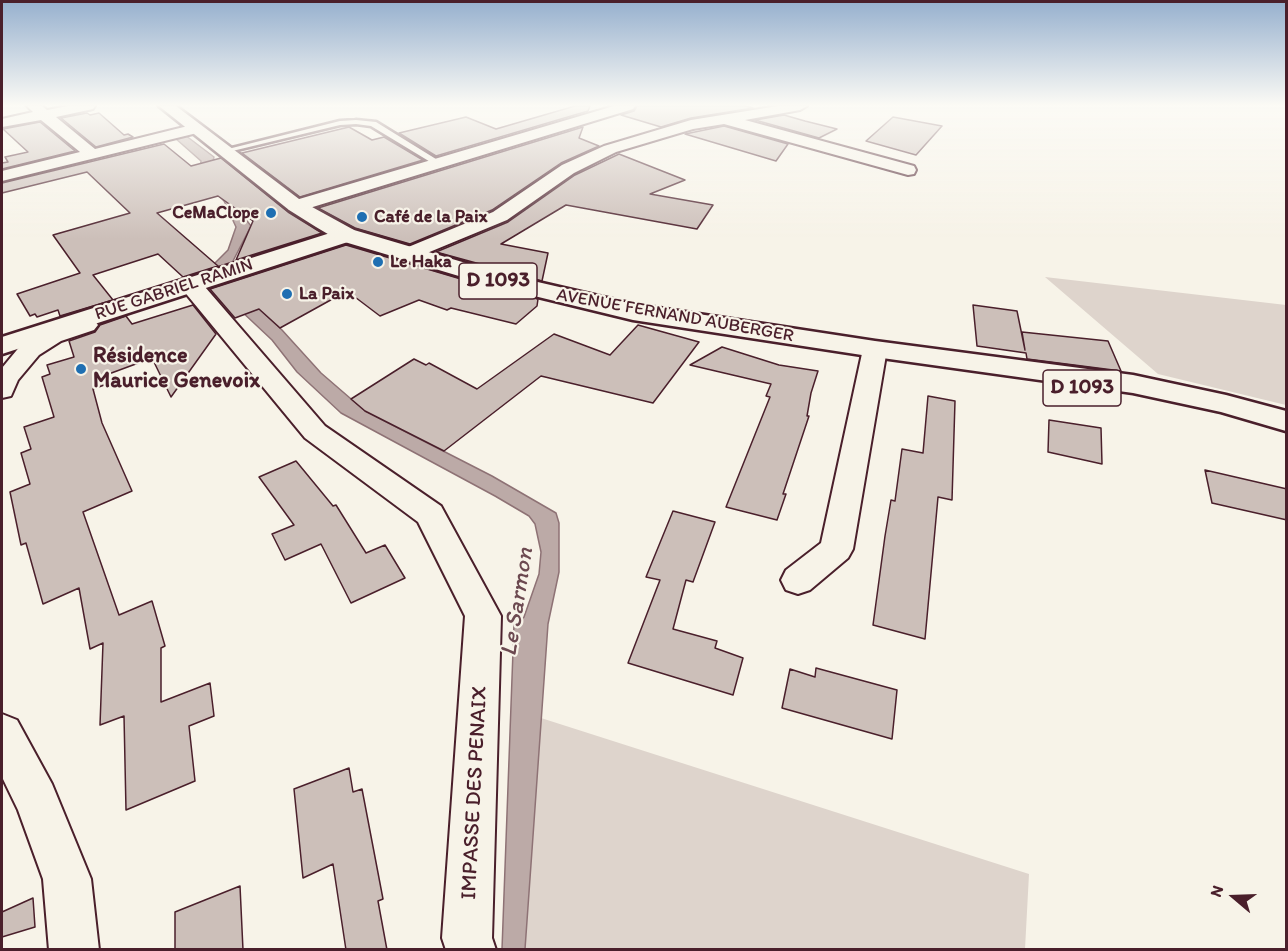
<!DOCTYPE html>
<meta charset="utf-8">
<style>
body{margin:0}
#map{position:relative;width:1288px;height:951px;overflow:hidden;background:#f7f3e8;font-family:Itim,sans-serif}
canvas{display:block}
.frame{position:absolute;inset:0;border:3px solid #4a1f2b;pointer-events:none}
.north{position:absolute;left:1204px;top:867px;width:60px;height:60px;-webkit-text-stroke:4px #f7f3e8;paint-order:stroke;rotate:289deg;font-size:16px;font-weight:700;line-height:24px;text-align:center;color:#4a1f2b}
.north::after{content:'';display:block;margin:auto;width:21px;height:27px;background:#4a1f2b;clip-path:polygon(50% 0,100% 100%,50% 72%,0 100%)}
</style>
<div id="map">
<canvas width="1288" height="951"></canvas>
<div class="frame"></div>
<div class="north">N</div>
</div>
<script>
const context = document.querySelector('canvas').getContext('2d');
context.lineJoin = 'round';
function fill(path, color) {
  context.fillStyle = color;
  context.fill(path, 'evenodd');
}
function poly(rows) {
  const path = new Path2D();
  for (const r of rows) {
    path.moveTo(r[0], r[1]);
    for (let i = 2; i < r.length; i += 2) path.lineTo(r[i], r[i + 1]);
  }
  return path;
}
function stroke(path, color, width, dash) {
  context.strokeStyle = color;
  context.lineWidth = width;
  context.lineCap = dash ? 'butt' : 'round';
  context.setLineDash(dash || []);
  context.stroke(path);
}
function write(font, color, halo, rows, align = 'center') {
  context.font = font + ' Itim,sans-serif';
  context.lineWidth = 4.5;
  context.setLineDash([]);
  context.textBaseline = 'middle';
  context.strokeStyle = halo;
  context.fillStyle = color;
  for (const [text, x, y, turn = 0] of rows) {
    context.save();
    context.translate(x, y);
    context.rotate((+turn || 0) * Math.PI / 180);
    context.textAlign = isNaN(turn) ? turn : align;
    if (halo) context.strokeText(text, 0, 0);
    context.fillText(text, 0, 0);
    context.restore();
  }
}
fill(poly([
 [1045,277,1286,305,1286,405,1158,374],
 [541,718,1029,874,1025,949,525,950]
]), '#ded4cc');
const water = poly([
 [185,135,214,157,212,166,237,201,241,213,251,226,233,261,228,267,211,272,213,268,211,267,228,250,236,227,224,201,199,175,201,161,175,138,185,135],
 [255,305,282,330,321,373,365,411,492,476,556,513,559,523,559,572,548,624,525,949,502,949,514,624,520,622,524,617,539,574,541,552,535,524,529,516,495,496,341,413,297,372,272,340,239,309,255,305]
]);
fill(water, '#bcaaa7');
stroke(water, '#8e7275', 1.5);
const building = poly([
 [575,106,590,106,588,111,436,156,399,133,466,117,496,129,575,106],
 [637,106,745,106,753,108,691,118,661,127,621,115,634,111,637,106],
 [87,113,90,115,99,113,124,135,128,134,133,137,96,147,61,118,87,113],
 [784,115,805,121,837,129,819,138,755,120,784,115],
 [893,117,942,126,916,155,866,141,893,117],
 [40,122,75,151,2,169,2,163,8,162,5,157,28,152,3,129,40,122],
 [724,126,788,144,776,161,685,134,724,126],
 [349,127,372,140,384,137,423,160,300,197,242,153,349,127],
 [583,127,579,138,599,146,561,163,492,210,410,244,355,228,318,208,583,127],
 [164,144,191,166,221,158,288,212,322,233,236,260,253,221,218,196,157,213,218,266,183,277,158,254,93,275,113,300,60,316,58,310,37,317,35,314,30,316,17,294,80,273,53,235,130,213,87,172,2,193,2,183,164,144],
 [619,154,685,180,650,194,713,205,697,229,566,205,501,244,548,253,542,281,436,252,508,222,575,175,619,154],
 [346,245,488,287,538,299,537,306,516,324,451,308,447,310,419,300,380,316,347,291,280,328,259,309,235,318,210,289,346,245],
 [193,305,216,334,171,397,152,358,106,375,110,383,93,389,102,423,132,491,83,512,119,615,152,601,165,646,161,648,161,702,210,683,214,716,189,726,195,781,126,810,124,716,100,725,103,643,90,649,79,588,43,604,26,543,21,545,10,492,30,484,21,453,31,449,24,427,54,417,42,377,50,374,47,365,74,357,69,341,95,332,100,325,126,316,132,324,193,305],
 [973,305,1017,311,1025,350,1022,332,1108,341,1121,371,1027,359,1026,353,977,346,973,305],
 [638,325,699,342,653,403,541,376,444,451,365,411,351,399,414,359,426,365,429,363,477,389,554,334,610,355,638,325],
 [722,347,779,365,818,371,811,393,807,416,809,416,783,494,786,494,777,520,726,507,770,397,766,396,771,384,690,365,722,347],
 [928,396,955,401,952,500,938,497,925,639,873,625,885,536,891,500,895,501,902,449,923,453,928,396],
 [1049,420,1101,428,1102,464,1048,452,1049,420],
 [296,461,333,506,336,505,366,553,385,545,405,578,351,603,321,544,285,560,272,534,294,525,259,477,296,461],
 [1205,470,1287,489,1287,520,1212,503,1205,470],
 [673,511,715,522,693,582,686,580,673,629,717,641,715,648,743,658,733,695,628,663,660,580,646,577,673,511],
 [816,668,897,690,892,739,782,708,790,669,815,677,816,668],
 [349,768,353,792,362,789,383,899,378,901,387,950,346,950,333,864,303,878,294,789,349,768],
 [240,886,243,950,175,950,175,912,240,886],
 [33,898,35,927,2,937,2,912,33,898]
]);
fill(building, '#ccbfb9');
stroke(building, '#4a1f2b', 1.5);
const lane = poly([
 [356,120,376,122,444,164,437,166,371,126,356,124,340,125,224,153,220,151,340,121,356,120]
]);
const street = poly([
 [27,106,42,106,47,110,68,106,95,106,93,109,56,117,95,149,196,124,204,129,201,132,2,181,2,171,80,152,41,120,2,127,2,119,33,112,27,106],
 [614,106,635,106,633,109,303,210,289,210,287,206,289,202,614,106],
 [778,106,807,106,800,110,745,120,914,166,916,170,914,174,908,175,724,124,693,129,616,152,574,173,507,220,415,258,408,260,401,258,398,254,401,250,493,212,562,165,604,146,691,120,778,106],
 [191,278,199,280,325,426,441,506,501,616,492,938,496,950,446,950,442,938,465,616,418,522,305,438,183,290,180,285,183,280,191,278],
 [86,318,94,320,98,325,94,330,61,341,39,355,18,380,11,396,2,398,2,368,21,345,45,331,86,318],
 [875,342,884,344,887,349,853,549,848,558,810,590,798,594,786,590,781,580,786,570,821,543,863,349,866,344,875,342],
 [2,714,17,720,52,784,91,879,99,950,49,950,43,879,18,810,2,777,2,714]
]);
const secondary = poly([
 [346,228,354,230,357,235,354,240,2,354,2,337,346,228]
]);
const primary = poly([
 [159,106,176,106,303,202,354,230,503,274,633,304,875,341,1133,375,1226,395,1286,411,1286,431,1221,412,1133,393,875,357,633,320,489,285,338,240,316,227,289,210,159,106]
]);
stroke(lane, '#4a1f2b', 5);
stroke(street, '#4a1f2b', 4);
stroke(secondary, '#4a1f2b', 5);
stroke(primary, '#4a1f2b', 5);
fill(lane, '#f7f3e8');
fill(street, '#f7f3e8');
fill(secondary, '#f7f3e8');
fill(primary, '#f7f3e8');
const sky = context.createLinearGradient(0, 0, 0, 239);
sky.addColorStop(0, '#96b0ce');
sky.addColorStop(0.44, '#fbfaf5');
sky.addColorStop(1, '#fbfaf500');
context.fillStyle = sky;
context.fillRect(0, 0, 1288, 239);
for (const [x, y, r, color] of [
 [271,213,6,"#1f6fb2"],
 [362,217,6,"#1f6fb2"],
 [378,262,6,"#1f6fb2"],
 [287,294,6,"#1f6fb2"],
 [81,369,6,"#1f6fb2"]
]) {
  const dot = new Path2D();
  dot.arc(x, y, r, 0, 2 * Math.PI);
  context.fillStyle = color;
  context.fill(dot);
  stroke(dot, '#f7f3e8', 2);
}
write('bold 18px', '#4a1f2b', '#f7f3e8', [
 ["CeMaClope",259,213,"right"],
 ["Café de la Paix",374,217],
 ["Le Haka",390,262],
 ["La Paix",299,294]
], 'left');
write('18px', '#4a1f2b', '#f7f3e8', [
 ["RUE GABRIEL RAMIN",174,290,-18],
 ["AVENUE FERNAND AUBERGER",675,316,10]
]);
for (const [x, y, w] of [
 [498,281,78],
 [1082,388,78]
]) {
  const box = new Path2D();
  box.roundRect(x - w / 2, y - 18, w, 36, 4.5);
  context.fillStyle = '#f7f3e8';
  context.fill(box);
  stroke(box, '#4a1f2b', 1.5);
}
write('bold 21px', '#4a1f2b', null, [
 ["D 1093",498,281],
 ["D 1093",1082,388]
]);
write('bold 22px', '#4a1f2b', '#f7f3e8', [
 ["Résidence",93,356],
 ["Maurice Genevoix",93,381]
], 'left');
write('22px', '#4a1f2b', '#f7f3e8', [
 ["IMPASSE DES PENAIX",475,793,-87]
]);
write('italic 24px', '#6c4950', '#f7f3e8', [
 ["Le Sarmon",518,602,-81]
]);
</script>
